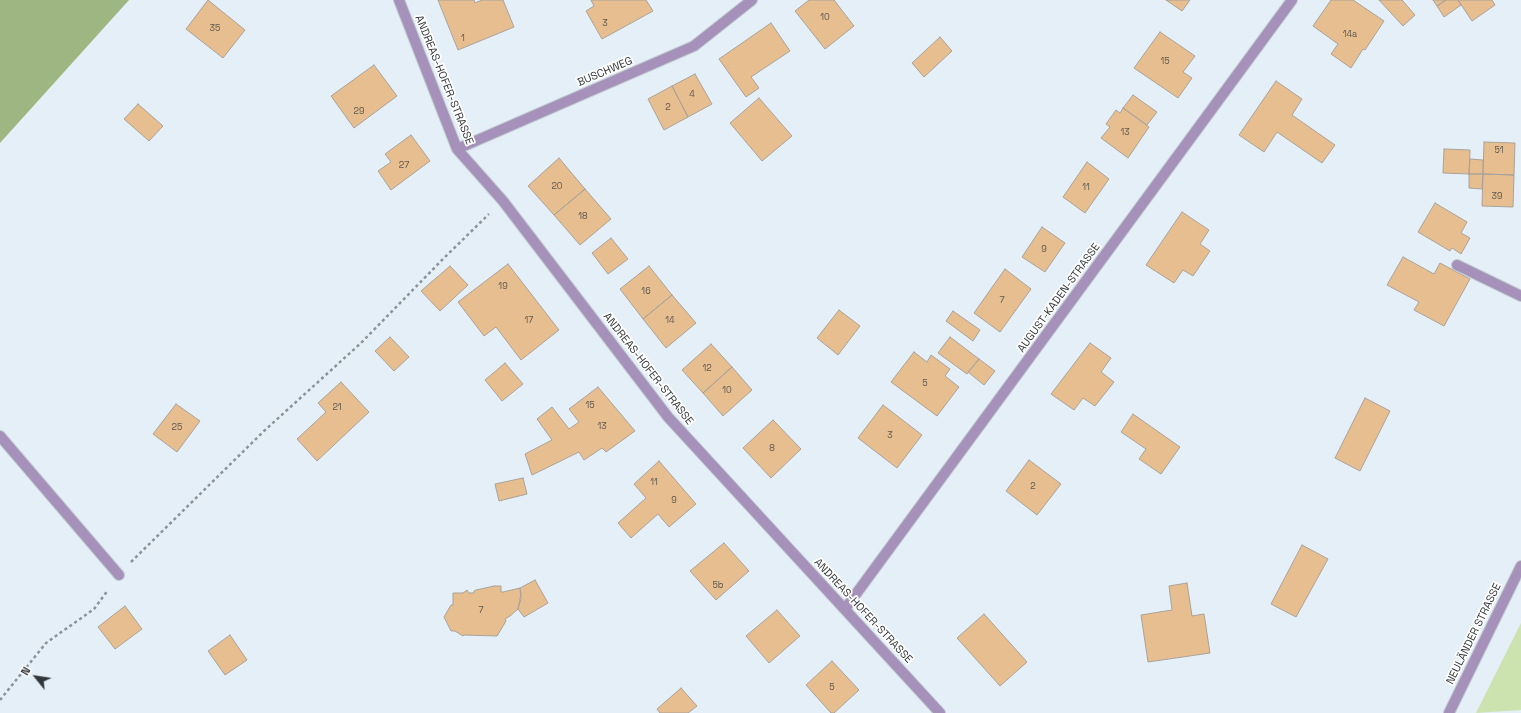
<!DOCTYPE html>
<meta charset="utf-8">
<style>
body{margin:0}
#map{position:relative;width:1521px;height:713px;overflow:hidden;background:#e4eff7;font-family:"Space Grotesk",sans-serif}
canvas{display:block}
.north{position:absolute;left:16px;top:657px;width:40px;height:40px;-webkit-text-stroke:3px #fff;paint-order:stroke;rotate:300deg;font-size:11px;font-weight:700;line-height:16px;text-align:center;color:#33373b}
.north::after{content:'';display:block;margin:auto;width:14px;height:18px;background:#33373b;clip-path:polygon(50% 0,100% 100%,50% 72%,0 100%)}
</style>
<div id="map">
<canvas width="1521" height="713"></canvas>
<div class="north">N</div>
</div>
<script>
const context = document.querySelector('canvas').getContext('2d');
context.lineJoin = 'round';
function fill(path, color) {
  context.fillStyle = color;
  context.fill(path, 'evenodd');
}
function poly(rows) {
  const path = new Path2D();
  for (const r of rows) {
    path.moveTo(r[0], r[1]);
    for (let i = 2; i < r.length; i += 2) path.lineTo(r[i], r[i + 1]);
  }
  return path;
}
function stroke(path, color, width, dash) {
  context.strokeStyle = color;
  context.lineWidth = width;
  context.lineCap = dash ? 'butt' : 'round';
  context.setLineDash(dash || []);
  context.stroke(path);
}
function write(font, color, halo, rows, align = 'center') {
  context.font = font + ' "Space Grotesk",sans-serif';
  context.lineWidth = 3.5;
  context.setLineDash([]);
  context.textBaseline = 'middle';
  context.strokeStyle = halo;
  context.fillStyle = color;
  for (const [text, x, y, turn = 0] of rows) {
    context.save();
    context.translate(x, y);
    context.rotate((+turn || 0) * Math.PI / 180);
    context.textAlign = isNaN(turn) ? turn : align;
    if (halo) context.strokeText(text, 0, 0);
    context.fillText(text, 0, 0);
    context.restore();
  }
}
fill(poly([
 [1521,623,1521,710,1476,713]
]), '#cce3b0');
fill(poly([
 [0,0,129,0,0,143]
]), '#9eb681');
const building = poly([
 [208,0,245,30,223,58,186,29,208,0],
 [439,0,474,0,475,3,482,0,503,0,514,27,458,50,438,0,439,0],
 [591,0,646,0,653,11,602,39,586,11,594,6,591,0],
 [809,0,834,0,854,26,825,49,795,11,809,0],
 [1166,0,1190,0,1182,11,1166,0],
 [1331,0,1353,0,1384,21,1365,50,1363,49,1351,68,1331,54,1338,44,1313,26,1331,0],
 [1379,0,1402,0,1415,15,1403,26,1379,0],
 [1433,0,1446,0,1437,6,1433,0],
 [1446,0,1458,0,1461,5,1444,17,1437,6,1446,0],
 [1458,0,1492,0,1495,5,1472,21,1458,0],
 [771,23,790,51,751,77,759,88,746,97,719,59,771,23],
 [1160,32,1195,56,1183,72,1192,78,1178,98,1134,68,1160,32],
 [940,37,952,51,924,77,912,63,940,37],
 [374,65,397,96,354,128,331,96,374,65],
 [695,74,712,104,688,117,672,86,695,74],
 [1276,81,1302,99,1292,115,1335,145,1322,163,1277,132,1264,152,1239,135,1276,81],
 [672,86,688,117,664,130,648,99,672,86],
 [1133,95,1157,112,1147,125,1123,108,1133,95],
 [759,98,792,136,762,161,730,123,759,98],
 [138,104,163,126,149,141,124,119,138,104],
 [1123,108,1149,127,1128,158,1101,138,1110,127,1106,124,1116,110,1120,113,1123,108],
 [411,135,430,161,391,190,378,171,391,162,385,154,411,135],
 [1484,142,1515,143,1514,175,1483,174,1484,142],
 [1444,149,1470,150,1469,174,1443,173,1444,149],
 [559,158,585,189,554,215,528,186,559,158],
 [1470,159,1483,160,1483,174,1469,174,1470,159],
 [1087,162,1109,179,1085,213,1063,197,1087,162],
 [1469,174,1483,174,1482,189,1469,188,1469,174],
 [1483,174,1514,175,1513,207,1482,206,1483,174],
 [585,189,611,219,580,245,554,215,585,189],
 [1435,203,1467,222,1461,233,1470,238,1461,254,1452,248,1450,251,1418,232,1435,203],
 [1182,212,1209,230,1200,244,1210,251,1193,276,1183,270,1174,283,1146,265,1182,212],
 [1042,227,1065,243,1045,272,1022,257,1042,227],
 [611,238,628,259,608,274,592,253,611,238],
 [1403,257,1434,274,1440,263,1470,279,1444,326,1414,310,1419,302,1387,285,1403,257],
 [508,264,559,330,521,360,496,327,484,336,458,302,508,264],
 [450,266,468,285,440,311,421,291,450,266],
 [649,266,672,295,643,319,620,289,649,266],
 [1005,269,1031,289,1000,332,974,313,1005,269],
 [672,295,696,323,666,348,643,319,672,295],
 [839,310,860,326,838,355,817,338,839,310],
 [953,311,980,330,973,341,946,321,953,311],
 [390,337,409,357,394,371,375,351,390,337],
 [950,337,979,359,967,374,938,353,950,337],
 [1090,343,1111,358,1101,372,1114,382,1095,406,1083,398,1074,410,1051,394,1090,343],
 [711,344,732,367,703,393,682,370,711,344],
 [914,352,927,362,931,355,950,369,945,376,959,387,937,416,891,382,914,352],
 [979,359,995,371,984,385,968,372,979,359],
 [505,363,523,384,502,401,485,380,505,363],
 [732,367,752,390,723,416,703,393,732,367],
 [341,382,369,412,317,461,297,439,326,412,318,403,341,382],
 [598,387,635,431,606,452,602,448,584,460,579,452,532,475,525,454,552,440,537,419,552,407,569,429,579,422,569,409,598,387],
 [1365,398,1390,411,1360,471,1335,458,1365,398],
 [176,404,200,421,177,452,153,434,176,404],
 [883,405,922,435,897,468,858,438,883,405],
 [1133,414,1180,447,1161,474,1139,459,1146,449,1121,432,1133,414],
 [773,420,801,449,771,478,743,448,773,420],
 [1029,460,1061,484,1037,515,1006,491,1029,460],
 [659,461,696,504,669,527,658,514,631,538,618,523,646,498,634,484,659,461],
 [523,478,527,494,499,501,495,484,523,478],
 [724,543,749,571,716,600,690,571,724,543],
 [1302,545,1328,559,1296,617,1271,604,1302,545],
 [535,580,548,603,524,617,518,609,521,599,520,588,535,580],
 [1187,583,1192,616,1204,614,1210,653,1148,662,1141,615,1172,610,1169,586,1187,583],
 [494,586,501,586,501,592,503,592,520,588,521,594,518,609,510,616,505,619,506,621,497,636,464,635,463,636,455,631,451,631,444,617,451,605,453,605,453,593,463,593,467,590,469,593,474,593,474,591,476,590,494,586],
 [125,606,142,629,115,649,98,627,125,606],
 [777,610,800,636,769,663,746,636,777,610],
 [984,614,1027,662,1000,686,957,638,984,614],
 [230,635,247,660,225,675,208,651,230,635],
 [832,661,859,690,834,713,831,713,806,685,832,661],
 [681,688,697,706,688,713,660,713,657,709,681,688]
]);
fill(building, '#e7be90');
stroke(building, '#aaa299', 1);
const minor = poly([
 [399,0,457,149,503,201,668,417,940,713],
 [457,149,694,46,752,0],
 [1457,265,1521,296],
 [0,436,119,575],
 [845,609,1292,0],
 [1449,713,1521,566]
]);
stroke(minor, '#c1cad1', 12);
stroke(poly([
 [131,562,264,431,361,343,444,258,489,214],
 [0,700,46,643,94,609,108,590]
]), '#8b9298', 2.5, [3, 3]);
stroke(minor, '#a591b9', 10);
write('9px', '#605950', null, [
 ["10",825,18],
 ["3",605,24],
 ["35",215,29],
 ["14a",1350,35],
 ["1",463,39],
 ["15",1165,62],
 ["4",692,95],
 ["2",668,108],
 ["29",359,112],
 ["13",1125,133],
 ["51",1499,151],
 ["27",404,166],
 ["20",557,187],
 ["11",1086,188],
 ["39",1497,197],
 ["18",583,217],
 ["9",1044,250],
 ["19",503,287],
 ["16",646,292],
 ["7",1002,301],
 ["17",529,321],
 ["14",670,321],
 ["12",707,369],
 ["5",925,384],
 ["10",727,391],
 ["15",590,406],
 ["21",337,408],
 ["13",602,427],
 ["25",177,428],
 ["3",890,436],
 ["8",772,449],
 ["11",654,483],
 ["2",1033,487],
 ["9",674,501],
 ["5b",718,586],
 ["7",481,611],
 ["5",832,688]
]);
write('11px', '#33373b', '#fff', [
 ["BUSCHWEG",605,72,-23],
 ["ANDREAS-HOFER-STRASSE",444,80,68],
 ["AUGUST-KADEN-STRASSE",1059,298,-54],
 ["ANDREAS-HOFER-STRASSE",648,369,52],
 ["ANDREAS-HOFER-STRASSE",863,611,47],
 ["NEULÄNDER STRASSE",1474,634,-64]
]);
</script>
